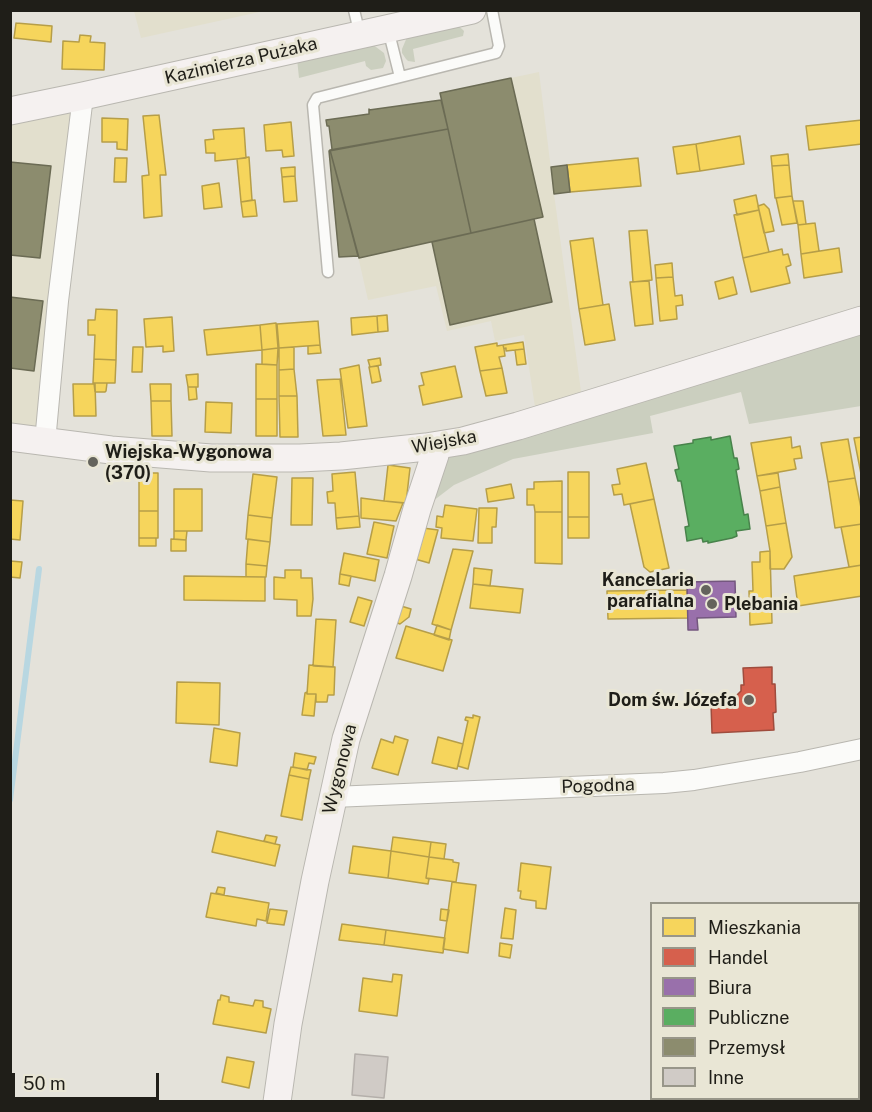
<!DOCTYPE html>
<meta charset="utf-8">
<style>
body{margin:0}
#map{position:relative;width:872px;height:1112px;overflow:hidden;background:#e4e2da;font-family:"Public Sans",sans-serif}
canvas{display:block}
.frame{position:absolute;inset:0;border:12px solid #1f1e18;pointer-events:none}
.legend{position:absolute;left:650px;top:902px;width:210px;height:198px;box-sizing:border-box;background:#e9e6d5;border:2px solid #989689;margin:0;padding:8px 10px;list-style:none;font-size:18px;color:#1f1e18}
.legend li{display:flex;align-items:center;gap:12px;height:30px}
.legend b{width:30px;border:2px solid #989689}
.scale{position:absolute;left:12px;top:1073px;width:147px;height:27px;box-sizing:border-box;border:3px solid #1f1e18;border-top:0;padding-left:8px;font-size:18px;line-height:21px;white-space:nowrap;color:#1f1e18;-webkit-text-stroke:4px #e9e6d5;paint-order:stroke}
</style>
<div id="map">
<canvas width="872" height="1112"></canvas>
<div class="frame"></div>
<ul class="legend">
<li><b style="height:16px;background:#f6d55c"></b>Mieszkania</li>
<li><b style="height:16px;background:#d6604d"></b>Handel</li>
<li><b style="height:16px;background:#9970ab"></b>Biura</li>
<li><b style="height:16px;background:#5aae61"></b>Publiczne</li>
<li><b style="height:16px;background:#8c8c6e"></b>Przemysł</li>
<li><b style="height:16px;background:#d0cbc6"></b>Inne</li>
</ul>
<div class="scale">50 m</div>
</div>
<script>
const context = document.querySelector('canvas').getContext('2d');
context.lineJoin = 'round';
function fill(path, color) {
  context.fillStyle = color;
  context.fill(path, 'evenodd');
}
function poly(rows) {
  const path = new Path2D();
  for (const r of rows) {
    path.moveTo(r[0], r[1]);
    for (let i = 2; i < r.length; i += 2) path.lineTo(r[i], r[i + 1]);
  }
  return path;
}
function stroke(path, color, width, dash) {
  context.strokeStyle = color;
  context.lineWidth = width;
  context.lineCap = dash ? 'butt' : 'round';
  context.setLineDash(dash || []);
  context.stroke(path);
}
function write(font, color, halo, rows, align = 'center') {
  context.font = font + ' "Public Sans",sans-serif';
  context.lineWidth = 6;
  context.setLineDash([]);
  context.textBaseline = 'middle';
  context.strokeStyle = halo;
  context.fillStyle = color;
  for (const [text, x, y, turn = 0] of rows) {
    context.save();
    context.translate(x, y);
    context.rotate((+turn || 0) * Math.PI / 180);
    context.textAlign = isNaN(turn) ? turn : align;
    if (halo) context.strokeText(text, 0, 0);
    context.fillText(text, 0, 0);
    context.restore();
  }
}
fill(poly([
 [134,11,134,10,264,11,141,38],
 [539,72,554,194,583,406,537,420,524,335,495,341,491,321,447,331,436,286,368,300,358,256,339,257,329,149,332,148,329,126,327,126,326,120,368,114,369,109,369,110,441,100,440,93],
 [83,96,45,442,11,437,10,111]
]), '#e2dfcd');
fill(poly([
 [446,16,462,29,464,31,463,36,413,49,415,62,408,61,406,59,402,53,402,49,413,23],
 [360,35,384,53,386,61,383,68,371,70,366,66,365,61,299,78,296,49],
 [861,320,861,406,749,424,741,392,650,416,653,433,513,459,454,485,433,501,435,455]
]), '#cbcfbf');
const homes = poly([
 [16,23,52,26,51,42,14,38,16,23],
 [80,35,91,36,90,42,105,43,104,70,62,69,63,41,79,42,80,35],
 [159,115,166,175,160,175,162,216,144,218,142,176,149,175,143,116,159,115],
 [102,118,128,119,127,150,117,149,117,142,102,142,102,118],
 [862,120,862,144,809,150,806,126,862,120],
 [291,122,294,156,283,157,282,150,266,151,264,125,291,122],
 [244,128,246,158,215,161,215,153,206,153,205,140,214,139,213,130,244,128],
 [740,136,744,164,700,171,696,144,740,136],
 [696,144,700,171,677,174,673,147,696,144],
 [788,154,789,165,772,166,771,156,788,154],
 [249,157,252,200,241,202,237,159,249,157],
 [115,158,127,158,126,182,114,182,115,158],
 [638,158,641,186,570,192,567,165,638,158],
 [789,165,792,196,775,198,772,166,789,165],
 [295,167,295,176,282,177,281,168,295,167],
 [295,176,297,201,284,202,282,177,295,176],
 [219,183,222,207,204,209,202,186,219,183],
 [756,195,759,210,737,215,734,200,756,195],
 [792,196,797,223,782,225,776,198,792,196],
 [255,200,257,216,243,217,241,202,255,200],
 [793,201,803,201,806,224,798,225,793,201],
 [764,204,769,209,774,231,764,233,758,206,764,204],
 [759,210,769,252,743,258,734,215,759,210],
 [815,223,819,251,801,254,798,225,815,223],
 [647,230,652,280,633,282,629,231,647,230],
 [593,238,603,305,579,309,570,241,593,238],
 [839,248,842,272,804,278,801,254,839,248],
 [782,249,783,255,788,254,791,265,786,267,790,283,751,292,743,258,782,249],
 [672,263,673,277,656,278,655,265,672,263],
 [673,277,675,296,682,295,683,305,676,306,677,319,660,321,656,278,673,277],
 [733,277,737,294,719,299,715,282,733,277],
 [649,281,653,324,635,326,630,282,649,281],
 [609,304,615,340,585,345,579,309,609,304],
 [96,309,117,310,116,360,94,359,95,335,88,335,88,320,95,320,96,309],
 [387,315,388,331,378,332,377,316,387,315],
 [377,316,378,332,352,335,351,318,377,316],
 [172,317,174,351,163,352,163,346,146,347,144,319,172,317],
 [318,321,320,345,279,348,277,324,318,321],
 [276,323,278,348,262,350,260,325,276,323],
 [260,325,262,350,207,355,204,330,260,325],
 [523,342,524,349,506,351,506,348,504,349,503,345,523,342],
 [497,343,497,346,503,345,504,349,505,356,499,357,502,368,480,371,475,347,497,343],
 [320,345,321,353,308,354,308,346,320,345],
 [133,347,143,347,142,372,132,372,133,347],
 [294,347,294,369,279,370,279,348,294,347],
 [278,348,277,365,262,364,262,350,278,348],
 [524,349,526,364,517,365,515,350,524,349],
 [380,358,381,365,370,367,368,360,380,358],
 [94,359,116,360,115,383,93,383,94,359],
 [256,364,277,365,277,399,256,399,256,364],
 [359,365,367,426,348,428,340,369,359,365],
 [378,366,381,381,372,383,369,367,378,366],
 [455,366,462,397,423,405,419,386,424,385,421,373,455,366],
 [502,368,507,393,486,396,480,371,502,368],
 [294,369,297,396,279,396,279,370,294,369],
 [198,374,198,387,188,387,186,375,198,374],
 [340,379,346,435,323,436,317,380,340,379],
 [94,383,107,383,106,391,105,392,95,392,94,383],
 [73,384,95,384,96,416,74,416,73,384],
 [150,384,171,384,171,401,151,401,150,384],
 [188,387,196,387,197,399,189,400,188,387],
 [279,396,297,396,298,437,280,437,279,396],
 [256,399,277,399,277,436,256,436,256,399],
 [151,401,171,401,172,436,152,436,151,401],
 [206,402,232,403,231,433,205,432,206,402],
 [791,437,792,448,800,446,802,458,794,459,796,469,757,476,751,443,791,437],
 [862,437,862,479,854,438,862,437],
 [848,439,855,478,828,482,821,443,848,439],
 [646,463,654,499,624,505,622,494,614,495,612,485,620,484,617,469,646,463],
 [388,465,410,468,406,503,384,501,388,465],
 [355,472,359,516,336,518,335,503,328,503,327,492,333,491,332,474,355,472],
 [568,472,589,472,589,517,568,517,568,472],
 [139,473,158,473,158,511,139,511,139,473],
 [778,473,780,487,760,491,757,476,778,473],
 [253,474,277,477,272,518,248,515,253,474],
 [292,478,313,478,312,525,291,525,292,478],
 [855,478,862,513,862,524,835,528,828,482,855,478],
 [562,481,562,512,535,512,534,505,527,505,527,489,534,489,534,482,562,481],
 [511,484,514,498,488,502,486,489,511,484],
 [780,487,786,523,766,526,760,491,780,487],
 [174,489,202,489,202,531,174,531,174,489],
 [361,498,384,501,403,503,396,521,361,518,361,498],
 [654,499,669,568,650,572,644,567,630,504,654,499],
 [10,500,23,501,20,540,10,539,10,500],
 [445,505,477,509,473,541,441,538,442,528,436,527,437,516,443,517,445,505],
 [479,508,497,508,496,527,492,527,492,543,478,543,479,508],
 [139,511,158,511,158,538,139,538,139,511],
 [535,512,562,512,562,564,535,563,535,512],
 [248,515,272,518,270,542,246,539,248,515],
 [359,516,360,527,337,529,336,518,359,516],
 [568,517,589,517,589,538,568,538,568,517],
 [374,522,394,526,387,558,367,554,374,522],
 [786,523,792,557,784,569,770,569,770,551,766,526,786,523],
 [862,524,862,565,849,567,841,527,862,524],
 [423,528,438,530,429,563,415,559,423,528],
 [174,531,187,531,186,540,174,539,174,531],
 [139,538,156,538,156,546,139,546,139,538],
 [171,539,186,540,186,551,171,551,171,539],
 [248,539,270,542,267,566,246,564,248,539],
 [453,549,473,551,451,630,432,624,453,549],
 [770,551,772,623,750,625,749,591,753,591,752,562,760,562,760,552,770,551],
 [344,553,379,560,375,581,340,574,344,553],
 [10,561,22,562,20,578,10,577,10,561],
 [246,564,267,566,266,577,246,577,246,564],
 [862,565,862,596,798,606,794,576,862,565],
 [474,568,492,570,490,586,473,584,474,568],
 [285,570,301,570,301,578,312,578,313,599,311,616,297,616,297,600,274,599,274,577,285,578,285,570],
 [340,574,351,576,349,586,339,584,340,574],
 [184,576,265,577,265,601,184,600,184,576],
 [473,584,523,589,520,613,470,608,473,584],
 [687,590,688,618,608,619,607,591,687,590],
 [358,597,372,601,364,626,350,622,358,597],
 [401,606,411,609,409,617,400,624,395,622,401,606],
 [316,619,336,620,333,667,313,666,316,619],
 [437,625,451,630,449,640,434,635,437,625],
 [406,626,452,640,443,671,396,658,406,626],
 [309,665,335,667,334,695,328,695,327,702,316,702,316,694,307,694,309,665],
 [177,682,220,683,219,725,176,723,177,682],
 [307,692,307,694,316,694,314,716,302,715,305,693,307,692],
 [473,715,480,717,468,769,458,766,468,721,465,720,466,717,473,718,473,715],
 [214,728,240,733,237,766,210,762,214,728],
 [395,736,408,740,398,775,372,768,381,739,393,743,395,736],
 [438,737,463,744,457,769,432,763,438,737],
 [295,753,316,757,314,764,309,763,307,770,293,767,295,753],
 [291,767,311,770,309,779,289,775,291,767],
 [289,775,309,779,302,820,281,816,289,775],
 [217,831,280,845,275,866,212,852,217,831],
 [266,835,277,837,275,844,264,841,266,835],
 [393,837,431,842,429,857,391,851,393,837],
 [431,842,446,844,444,859,429,857,431,842],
 [353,846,391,851,388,878,349,873,353,846],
 [391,851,429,857,426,878,429,879,428,884,388,878,391,851],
 [429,857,453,860,453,862,459,863,456,882,426,878,429,857],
 [521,863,551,867,546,909,536,908,536,901,522,899,520,898,521,891,518,891,521,863],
 [452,882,476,885,468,953,443,949,452,882],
 [218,887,225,888,224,895,216,893,218,887],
 [211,893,269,903,266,921,257,919,256,926,206,917,211,893],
 [505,908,516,910,513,939,501,938,505,908],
 [270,909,287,911,284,925,267,923,270,909],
 [441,909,449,910,447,921,440,920,441,909],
 [342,924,386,930,384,945,339,940,342,924],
 [386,930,445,938,443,953,384,945,386,930],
 [500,943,512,945,510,958,499,956,500,943],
 [393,974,402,975,397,1016,359,1011,363,978,392,982,393,974],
 [221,995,229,997,229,1002,253,1006,255,1000,263,1001,263,1007,271,1009,266,1033,213,1024,218,1000,220,1000,221,995],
 [227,1057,254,1062,249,1088,222,1082,227,1057]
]);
fill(homes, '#f6d55c');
stroke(homes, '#b69e48', 1.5);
const shops = poly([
 [772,667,772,684,775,684,776,712,773,713,774,730,712,733,711,704,723,704,722,697,736,696,741,691,741,685,744,685,743,668,772,667]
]);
fill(shops, '#d6604d');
stroke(shops, '#9f4c3d', 1.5);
const offices = poly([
 [735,581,736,617,697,618,698,630,688,630,687,582,735,581]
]);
fill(offices, '#9970ab');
stroke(offices, '#74577f', 1.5);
const public = poly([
 [730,436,734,458,737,458,739,469,736,470,744,515,748,514,750,529,736,531,737,536,732,538,708,543,708,541,703,542,702,538,687,541,685,527,689,526,681,481,678,481,675,470,679,469,674,446,693,443,693,440,711,437,711,440,730,436]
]);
fill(public, '#5aae61');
stroke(public, '#48834b', 1.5);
const industry = poly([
 [511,78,543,217,471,233,440,93,511,78],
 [441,100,448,129,329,151,332,149,329,126,327,126,326,120,369,114,369,109,369,110,441,100],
 [448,129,471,233,359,258,330,150,448,129],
 [330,150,358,256,339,257,329,151,330,150],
 [10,162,51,166,40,258,10,255,10,162],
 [567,165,570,192,554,194,551,167,567,165],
 [534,219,552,302,450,325,432,242,534,219],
 [10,297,43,301,34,371,10,368,10,297]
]);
fill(industry, '#8c8c6e');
stroke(industry, '#6b6b54', 1.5);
stroke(poly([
 [10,800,39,569]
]), '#b8d7e1', 6);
const building = poly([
 [355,1054,388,1057,384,1098,352,1095,355,1054]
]);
fill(building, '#d0cbc6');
stroke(building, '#b4afaa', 1.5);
const lane = poly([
 [354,10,360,35],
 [388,29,400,77],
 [328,272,313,105,317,98,496,53,499,46,492,10]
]);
const street = poly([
 [45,442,58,301,83,96],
 [333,797,664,783,694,780,800,762,862,749]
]);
const secondary = poly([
 [10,111,83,96,472,10],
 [10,437,111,450,211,458,300,458,341,456,426,447,463,441,518,426,862,320],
 [277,1102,288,1024,315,881,346,739,398,576,417,509,435,455,435,446]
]);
stroke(lane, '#b9b7b0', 13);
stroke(street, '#b9b7b0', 22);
stroke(secondary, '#b9b7b0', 29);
stroke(lane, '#fbfbf9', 10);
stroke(street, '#fbfbf9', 20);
stroke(secondary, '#f5f1f0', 27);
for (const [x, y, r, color] of [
 [93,462,6,"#64635c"],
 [706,590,6,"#64635c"],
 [712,604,6,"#64635c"],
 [749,700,6,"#64635c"]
]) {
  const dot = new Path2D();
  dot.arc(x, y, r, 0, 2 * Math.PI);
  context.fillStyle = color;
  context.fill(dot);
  stroke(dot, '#e9e6d5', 2);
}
write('18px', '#1f1e18', '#e9e6d5', [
 ["Kazimierza Pużaka",241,61,-13],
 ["Wiejska",444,442,-10],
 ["Wygonowa",340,769,-76],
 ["Pogodna",598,786,-2]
]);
write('bold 18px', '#1f1e18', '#e9e6d5', [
 ["Wiejska-Wygonowa",105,452],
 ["(370)",105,473],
 ["Kancelaria",694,580,"right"],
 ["parafialna",694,601,"right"],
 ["Plebania",724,604],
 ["Dom św. Józefa",737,700,"right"]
], 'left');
</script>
